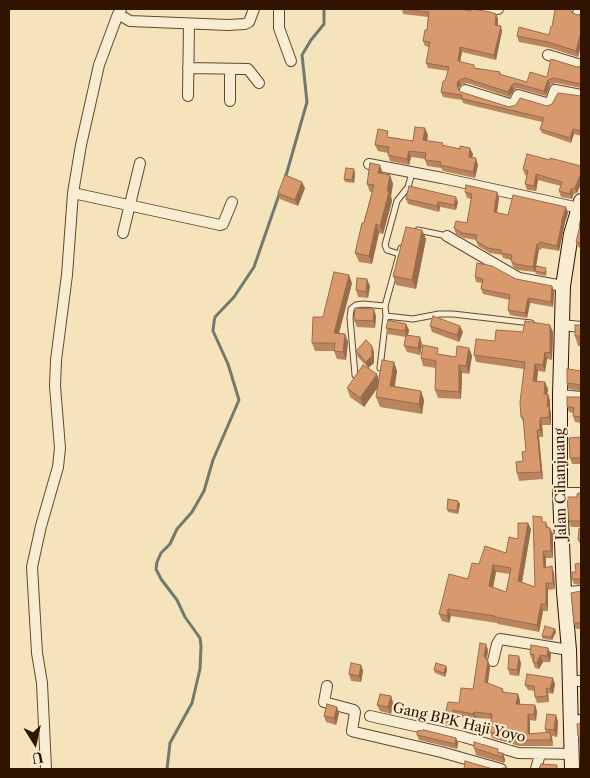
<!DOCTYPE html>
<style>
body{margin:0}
#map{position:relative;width:590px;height:778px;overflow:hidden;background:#f5e4bb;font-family:"Libre Caslon Text",serif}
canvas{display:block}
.frame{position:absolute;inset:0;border:10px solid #301301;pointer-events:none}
.north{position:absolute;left:10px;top:718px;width:50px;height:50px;-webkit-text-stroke:4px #f8edd3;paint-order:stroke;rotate:170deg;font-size:14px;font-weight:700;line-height:20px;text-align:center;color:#301301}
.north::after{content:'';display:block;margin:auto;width:18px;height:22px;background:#301301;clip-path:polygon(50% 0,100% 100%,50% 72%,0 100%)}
</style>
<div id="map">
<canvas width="590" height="778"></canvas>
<div class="frame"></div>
<div class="north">U</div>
</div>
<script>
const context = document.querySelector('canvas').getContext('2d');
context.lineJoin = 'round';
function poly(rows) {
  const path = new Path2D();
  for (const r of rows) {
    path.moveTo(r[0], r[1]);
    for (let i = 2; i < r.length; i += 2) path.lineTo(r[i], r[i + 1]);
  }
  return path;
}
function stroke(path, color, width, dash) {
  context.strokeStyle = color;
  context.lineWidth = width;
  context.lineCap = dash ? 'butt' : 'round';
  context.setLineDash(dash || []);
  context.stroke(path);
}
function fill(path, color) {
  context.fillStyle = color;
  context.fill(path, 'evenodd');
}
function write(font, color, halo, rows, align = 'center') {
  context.font = font + ' "Libre Caslon Text",serif';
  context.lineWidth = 4;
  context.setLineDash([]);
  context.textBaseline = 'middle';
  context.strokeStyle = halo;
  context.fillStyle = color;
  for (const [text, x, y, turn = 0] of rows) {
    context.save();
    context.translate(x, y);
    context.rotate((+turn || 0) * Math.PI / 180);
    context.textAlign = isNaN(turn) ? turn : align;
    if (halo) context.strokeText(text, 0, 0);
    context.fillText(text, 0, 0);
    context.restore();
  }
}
stroke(poly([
 [285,179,307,102,302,55,311,40,324,24,324,9],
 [167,769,170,743,192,703,200,669,201,646,200,638,185,617,177,600,161,579,156,569,157,562,161,553,170,544,177,529,192,512,204,491,213,460,239,400,228,364,213,331,214,322,215,317,234,297,254,267,280,192]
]), '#717a6e', 3);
const lane = poly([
 [418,230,447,236],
 [401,248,385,306,386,316,413,319,439,314,453,314,531,323],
 [399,254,387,250,385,245,397,201,408,187,412,173],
 [380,368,386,316],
 [355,375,350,318,351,309,356,305,363,304,385,306]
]);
const street = poly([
 [279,9,279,28,291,61],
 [487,9,498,9],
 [578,13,581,14],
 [118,14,130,21,228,25,245,24,249,22,254,9],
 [548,55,581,65],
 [188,68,248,69,259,83],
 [465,90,513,105,518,95,550,104,555,90,581,95],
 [188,96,189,24],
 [230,101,230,69],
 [369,164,442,178,579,208],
 [73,193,220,225,223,224,232,202],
 [123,233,140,163],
 [447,236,519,278,563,286],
 [562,325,581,327],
 [560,395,581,397],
 [560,493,581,493],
 [564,592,581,591],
 [493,661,497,644,500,639,569,650],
 [570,681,581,681],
 [327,686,324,702,354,710,355,712,352,731,355,732,441,752,501,769],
 [370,716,464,737,518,753,572,754],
 [571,722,581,720],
 [46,769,42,683,37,653,32,567,41,526,58,467,60,448,55,386,56,360,67,275,73,193,81,145,99,65,118,14,121,9],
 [536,769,540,754]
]);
const secondary = poly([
 [572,769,569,650,564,592,560,493,560,395,563,286,571,234,581,201]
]);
stroke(lane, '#614730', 7);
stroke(street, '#614730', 12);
stroke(secondary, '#301301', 16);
stroke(lane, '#f8edd3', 5);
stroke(street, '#f8edd3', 10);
stroke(secondary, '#f8edd3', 14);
fill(poly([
 [402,9,471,11,496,14,498,19,498,25,502,31,496,60,462,52,460,62,475,68,500,72,501,75,527,82,547,77,581,66,581,88,556,83,550,85,546,96,517,88,514,90,509,97,467,83,461,85,458,88,459,90,461,92,509,107,547,106,581,96,581,136,574,134,571,143,542,133,540,129,542,122,470,105,463,103,462,100,443,97,441,92,445,81,448,71,428,68,426,63,429,47,425,46,423,41,427,30,428,17,403,14],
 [571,12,577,15,581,14,581,45,578,57,550,48,519,42,517,36,549,35,552,27],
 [428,135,427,141,473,154,472,158,478,165,475,178,443,171,441,168,427,166,425,159,411,157,409,165,390,161,388,155,388,153,378,151,375,145,390,137,413,141],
 [550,160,581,166,581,184,577,193,573,195,572,199,561,197,559,191,561,186,538,180,536,191,527,190,525,184,527,176,525,175,523,169],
 [355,173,354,183,345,182,344,179],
 [383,174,390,175,393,184,391,196,392,201,383,234,379,233,372,264,359,262,355,253,372,192,370,192,367,184],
 [305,188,298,206,280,199,278,193],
 [465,192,497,192,499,198,497,213,508,215,568,213,565,222,559,251,542,248,541,250,539,249,536,266,547,271,546,276,536,274,535,271,535,272,518,270,513,267,511,260,503,258,502,255,490,253,478,246,476,240,464,238,456,234,454,228,467,223,471,199,467,198],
 [406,199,458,202,456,210,440,207,439,212,408,204],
 [581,218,581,248,578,247,576,242,580,228,579,226],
 [422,230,426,239,416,289,396,285,393,276],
 [475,277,516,279,552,286,554,291,553,307,530,303,527,318,510,315,508,310,510,300,483,294,481,289,482,283,476,282],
 [352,283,339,333,345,334,348,342,346,360,337,359,334,351,315,351,312,343],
 [370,286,368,298,358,297,356,290],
 [376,316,375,328,357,327,354,320],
 [406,324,409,330,408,335,422,344,420,355,407,352,404,346,406,337,388,334,386,328],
 [581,325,581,346,578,346,575,336],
 [430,326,463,332,459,342,432,332],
 [523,332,553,332,552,360,547,359,545,372,538,371,537,381,545,382,548,389,547,394,548,394,550,401,550,409,551,413,551,425,542,425,543,437,539,437,543,479,519,481,517,473,523,461,526,451,524,423,521,417,524,369,476,362,474,355,495,341],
 [469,348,472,356,469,374,462,373,461,399,438,398,435,390,436,368,423,366,421,358,440,354,456,357],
 [356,351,374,352,374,363,368,368,358,357],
 [394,362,397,371,395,386,421,391,424,400,422,414,380,407,376,397,378,387,364,407,350,397,347,388,379,381],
 [581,371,581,391,569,389,567,383],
 [581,397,581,423,575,422,573,416,573,413,569,412,567,406],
 [581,437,581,464,572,464,570,458],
 [581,492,581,527,571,527,569,521,577,497],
 [460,504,458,514,448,512,447,509],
 [544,522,546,522,548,527,553,534,553,558,546,558,546,567,554,573,555,589,548,590,548,611,543,611,539,632,498,624,497,623,451,616,449,623,442,621,439,614,479,564,506,553,518,539,528,523,531,529,522,582,535,587],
 [496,572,510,574,506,592,493,587],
 [581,529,581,546,578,540],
 [581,563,581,585,574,584,572,579],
 [581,591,581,629,576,629,574,623],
 [555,629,556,632,552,640,543,639,542,636],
 [488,650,487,660,490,667,488,683,520,700,520,704,535,705,537,711,536,721,530,720,530,734,546,733,545,729,556,715,558,722,557,737,552,736,553,746,519,746,492,738,490,732,492,719,476,718,475,720,455,716,453,727,446,726,444,720,459,703,473,689],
 [530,654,551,654,550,662,543,662,539,669,535,668],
 [521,663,519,676,510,675,508,669],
 [361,665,363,671,361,682,351,681,349,674],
 [446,666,447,670,445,677,435,673,434,670],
 [555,684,553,694,548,693,549,702,537,703,535,697,535,691,528,690,525,685],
 [391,696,393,703,391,714,380,711,377,705],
 [337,707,339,713,336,725,326,722,324,716],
 [581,723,581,742,580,743,578,736],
 [417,735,456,738,458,743,457,749,419,740],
 [474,748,503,753,505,760,504,763,476,755]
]), '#ba845e');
fill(poly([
 [496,14,498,19,497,30,495,25],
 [501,26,502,31,496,60,494,55],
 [581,32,581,45,578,57,576,51],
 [460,47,462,52,459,66,458,61],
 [459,80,461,85,458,88,460,94,457,83],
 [548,80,550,85,546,96,544,91],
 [512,85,514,90,509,97,508,92],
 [425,128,428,135,426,146,423,140],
 [573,129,574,134,571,143,570,138],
 [470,148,473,154,471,163,469,157],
 [409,151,411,157,409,165,407,159],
 [476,158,478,165,475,178,473,172],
 [380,165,383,174,381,182,378,173],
 [354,169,355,173,354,183,352,180],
 [581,173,581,184,577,193,575,188],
 [536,174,538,180,536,191,534,186],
 [390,175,393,184,391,196,392,201,383,234,380,226],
 [302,182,305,188,298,206,295,200],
 [571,189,573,195,572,199,570,194],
 [497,192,499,198,496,218,494,212],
 [456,197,458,202,456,210,454,205],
 [438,202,440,207,439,212,437,206],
 [566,207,568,213,565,222,559,251,557,246,563,216],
 [376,224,379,233,372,264,369,256],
 [422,230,426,239,416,289,412,280],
 [537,244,539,249,535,272,533,267],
 [349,275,352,283,337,341,334,333],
 [367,279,370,286,368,298,366,292],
 [552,286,554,291,553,307,551,302],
 [528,298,530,303,527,318,525,313],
 [374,309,376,316,375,328,373,321],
 [406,324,409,330,407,338,405,331],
 [550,325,553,332,552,360,550,353],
 [460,326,463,332,459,342,457,335],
 [345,334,348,342,346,360,343,352],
 [420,337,422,344,420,355,418,348],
 [372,346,374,352,374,363,368,368,366,362],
 [469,348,472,356,469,374,466,366],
 [545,352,547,359,545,372,543,365],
 [394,362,397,371,393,395,390,386],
 [535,364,538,371,536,388,533,381],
 [459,365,462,373,461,399,459,392],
 [377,374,380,384,364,407,360,398],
 [545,382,548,389,546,401,544,394],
 [421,391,424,400,422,414,419,404],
 [548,394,550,401,550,409,551,413,551,425,549,417,547,406],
 [540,418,542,425,543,437,540,430],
 [537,430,539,437,543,479,541,472],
 [458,501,460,504,458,514,457,511],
 [528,523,531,529,521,588,518,581],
 [550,528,553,534,553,558,551,551],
 [543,551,546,558,546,574,544,568],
 [493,565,496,572,492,593,489,586],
 [552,566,554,573,555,589,553,583],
 [546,583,548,590,548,611,546,604],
 [541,604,543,611,539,632,537,625],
 [448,609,451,616,449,623,447,616],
 [555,629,556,632,552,640,551,637],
 [486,644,488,650,486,662,484,656],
 [548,648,551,654,550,662,547,656],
 [540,655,543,662,539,669,537,663],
 [519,656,521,663,519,676,517,670],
 [488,661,490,667,487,688,485,682],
 [361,665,363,671,361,682,359,676],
 [446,666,447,670,445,677,444,673],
 [553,678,555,684,553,694,550,689],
 [546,688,548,693,549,702,547,696],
 [518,694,520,700,519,710,516,704],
 [391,696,393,703,391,714,388,707],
 [535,705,537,711,536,721,534,715],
 [337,707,339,713,336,725,334,718],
 [453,710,455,716,453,727,451,721],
 [474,712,476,718,475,720,473,714],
 [528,714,530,720,530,740,528,734],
 [556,715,558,722,557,737,554,730],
 [550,732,552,738,553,746,551,740],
 [456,738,458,743,457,749,455,744],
 [503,753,505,760,504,763,502,757]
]), '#976c4c');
const building = poly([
 [402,9,461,9,471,11,472,9,490,12,496,14,495,25,501,26,494,55,460,47,458,61,474,65,474,68,500,72,499,74,527,82,530,72,547,77,551,59,577,67,581,66,581,84,554,78,548,80,544,91,515,83,512,85,508,92,465,78,459,80,457,83,458,89,461,92,509,107,516,105,520,98,547,106,552,104,558,93,581,96,581,131,573,129,570,138,540,129,544,118,468,100,461,98,462,95,441,92,443,81,445,81,449,67,426,63,430,42,423,41,425,30,427,30,429,12,402,9],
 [555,9,570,9,571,12,577,15,581,14,581,32,576,51,548,42,517,36,519,27,549,35,551,26,552,27,555,9],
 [415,127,425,128,423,140,443,143,442,145,460,149,460,146,470,148,469,157,476,158,473,172,440,165,441,162,425,160,426,153,409,151,407,159,388,155,389,147,375,145,378,129,388,131,387,137,413,141,415,127],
 [527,154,550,160,550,158,581,166,581,173,575,188,571,189,570,194,559,191,562,182,536,174,534,186,525,184,528,171,523,169,527,154],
 [370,163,380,165,378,173,390,175,387,191,389,192,380,226,376,224,369,256,355,253,362,223,364,223,374,185,367,184,370,163],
 [346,168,354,169,352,180,344,179,346,168],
 [285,175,302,182,295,200,278,193,285,175],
 [466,185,497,192,494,212,508,215,513,195,566,207,563,216,557,246,540,242,539,244,537,244,533,267,516,264,511,261,512,255,501,253,501,250,488,248,476,241,477,235,462,233,454,228,456,221,467,223,472,194,465,192,466,185],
 [409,186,456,197,454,205,438,202,437,206,406,199,409,186],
 [581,218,581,243,576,242,580,226,579,226,581,218],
 [406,227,422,230,412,280,393,276,406,227],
 [477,263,492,266,516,279,552,286,551,302,528,298,525,313,508,310,510,295,481,289,483,279,475,277,477,263],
 [536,266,546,268,545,273,535,271,536,266],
 [334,272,349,275,334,333,345,334,343,352,334,351,335,343,312,343,313,317,323,317,334,272],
 [357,278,367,279,366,292,356,290,357,278],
 [355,308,374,309,373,321,354,320,355,308],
 [433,316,460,326,457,335,430,326,433,316],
 [388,320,406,324,405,331,386,328,388,320],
 [525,321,550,325,550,353,545,352,543,365,535,364,533,381,545,382,544,394,548,394,547,406,549,406,549,417,540,418,540,430,537,430,541,472,517,473,516,462,523,461,522,452,526,451,523,417,521,417,520,402,525,362,474,355,476,339,495,341,496,330,523,332,525,321],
 [575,325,581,325,581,336,575,336,575,325],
 [406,335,420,337,418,348,404,346,406,335],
 [366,340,372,346,372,356,366,362,356,351,366,340],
 [423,345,438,348,437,354,456,357,457,346,469,348,466,366,459,365,459,392,435,390,436,361,421,358,423,345],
 [382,360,394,362,390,386,421,391,419,404,376,397,382,360],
 [363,365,377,374,360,398,347,388,363,365],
 [567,369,581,371,581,385,567,383,567,369],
 [567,397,581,397,581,417,573,416,574,408,567,406,567,397],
 [581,437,581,458,570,458,569,438,581,437],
 [581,492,581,521,569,521,567,497,577,497,577,494,581,492],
 [448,499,458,501,457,511,447,509,448,499],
 [533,516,542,517,542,522,546,522,546,527,550,528,551,551,543,551,544,568,552,566,553,583,546,583,546,604,541,604,537,625,495,617,495,616,448,609,447,616,439,614,449,574,468,579,472,563,479,564,485,546,506,553,509,537,518,539,518,523,528,523,518,581,535,587,533,516],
 [493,565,511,568,506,592,489,586,493,565],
 [579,529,581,529,581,540,578,540,579,529],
 [581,563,581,579,572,579,572,572,576,572,575,564,581,563],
 [581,591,581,623,574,623,571,593,581,591],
 [545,626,555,629,551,637,542,636,545,626],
 [480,643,486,644,484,656,488,661,485,682,503,689,502,692,518,694,516,704,535,705,534,715,528,714,528,734,550,732,551,740,517,740,490,732,492,714,474,712,473,714,453,710,451,721,444,720,448,702,459,703,461,688,473,689,480,643],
 [531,645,548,648,547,656,540,655,537,663,533,662,534,655,530,654,531,645],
 [509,655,519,656,517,670,508,669,509,655],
 [351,663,361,665,359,676,349,674,351,663],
 [436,663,446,666,444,673,434,670,436,663],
 [527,674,553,678,550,689,546,688,547,696,535,697,534,686,525,685,527,674],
 [380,694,391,696,388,707,377,705,380,694],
 [327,704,337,707,334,718,324,716,327,704],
 [547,714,556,715,554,730,545,729,547,714],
 [581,723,581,736,578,736,577,724,581,723],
 [424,730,456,738,455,744,417,735,417,731,424,730],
 [474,742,498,749,498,753,503,753,502,757,474,748,474,742],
 [465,761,493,769,464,769,465,761],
 [541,764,557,765,557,769,539,769,541,764],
 [504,768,512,769,500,769,504,768]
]);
fill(building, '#d89a6d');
stroke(building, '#976c4c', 1);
write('14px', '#301301', '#f8edd3', [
 ["Jalan Cihanjuang",561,484,-91],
 ["Gang BPK Haji Yoyo",459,723,13]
]);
</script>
